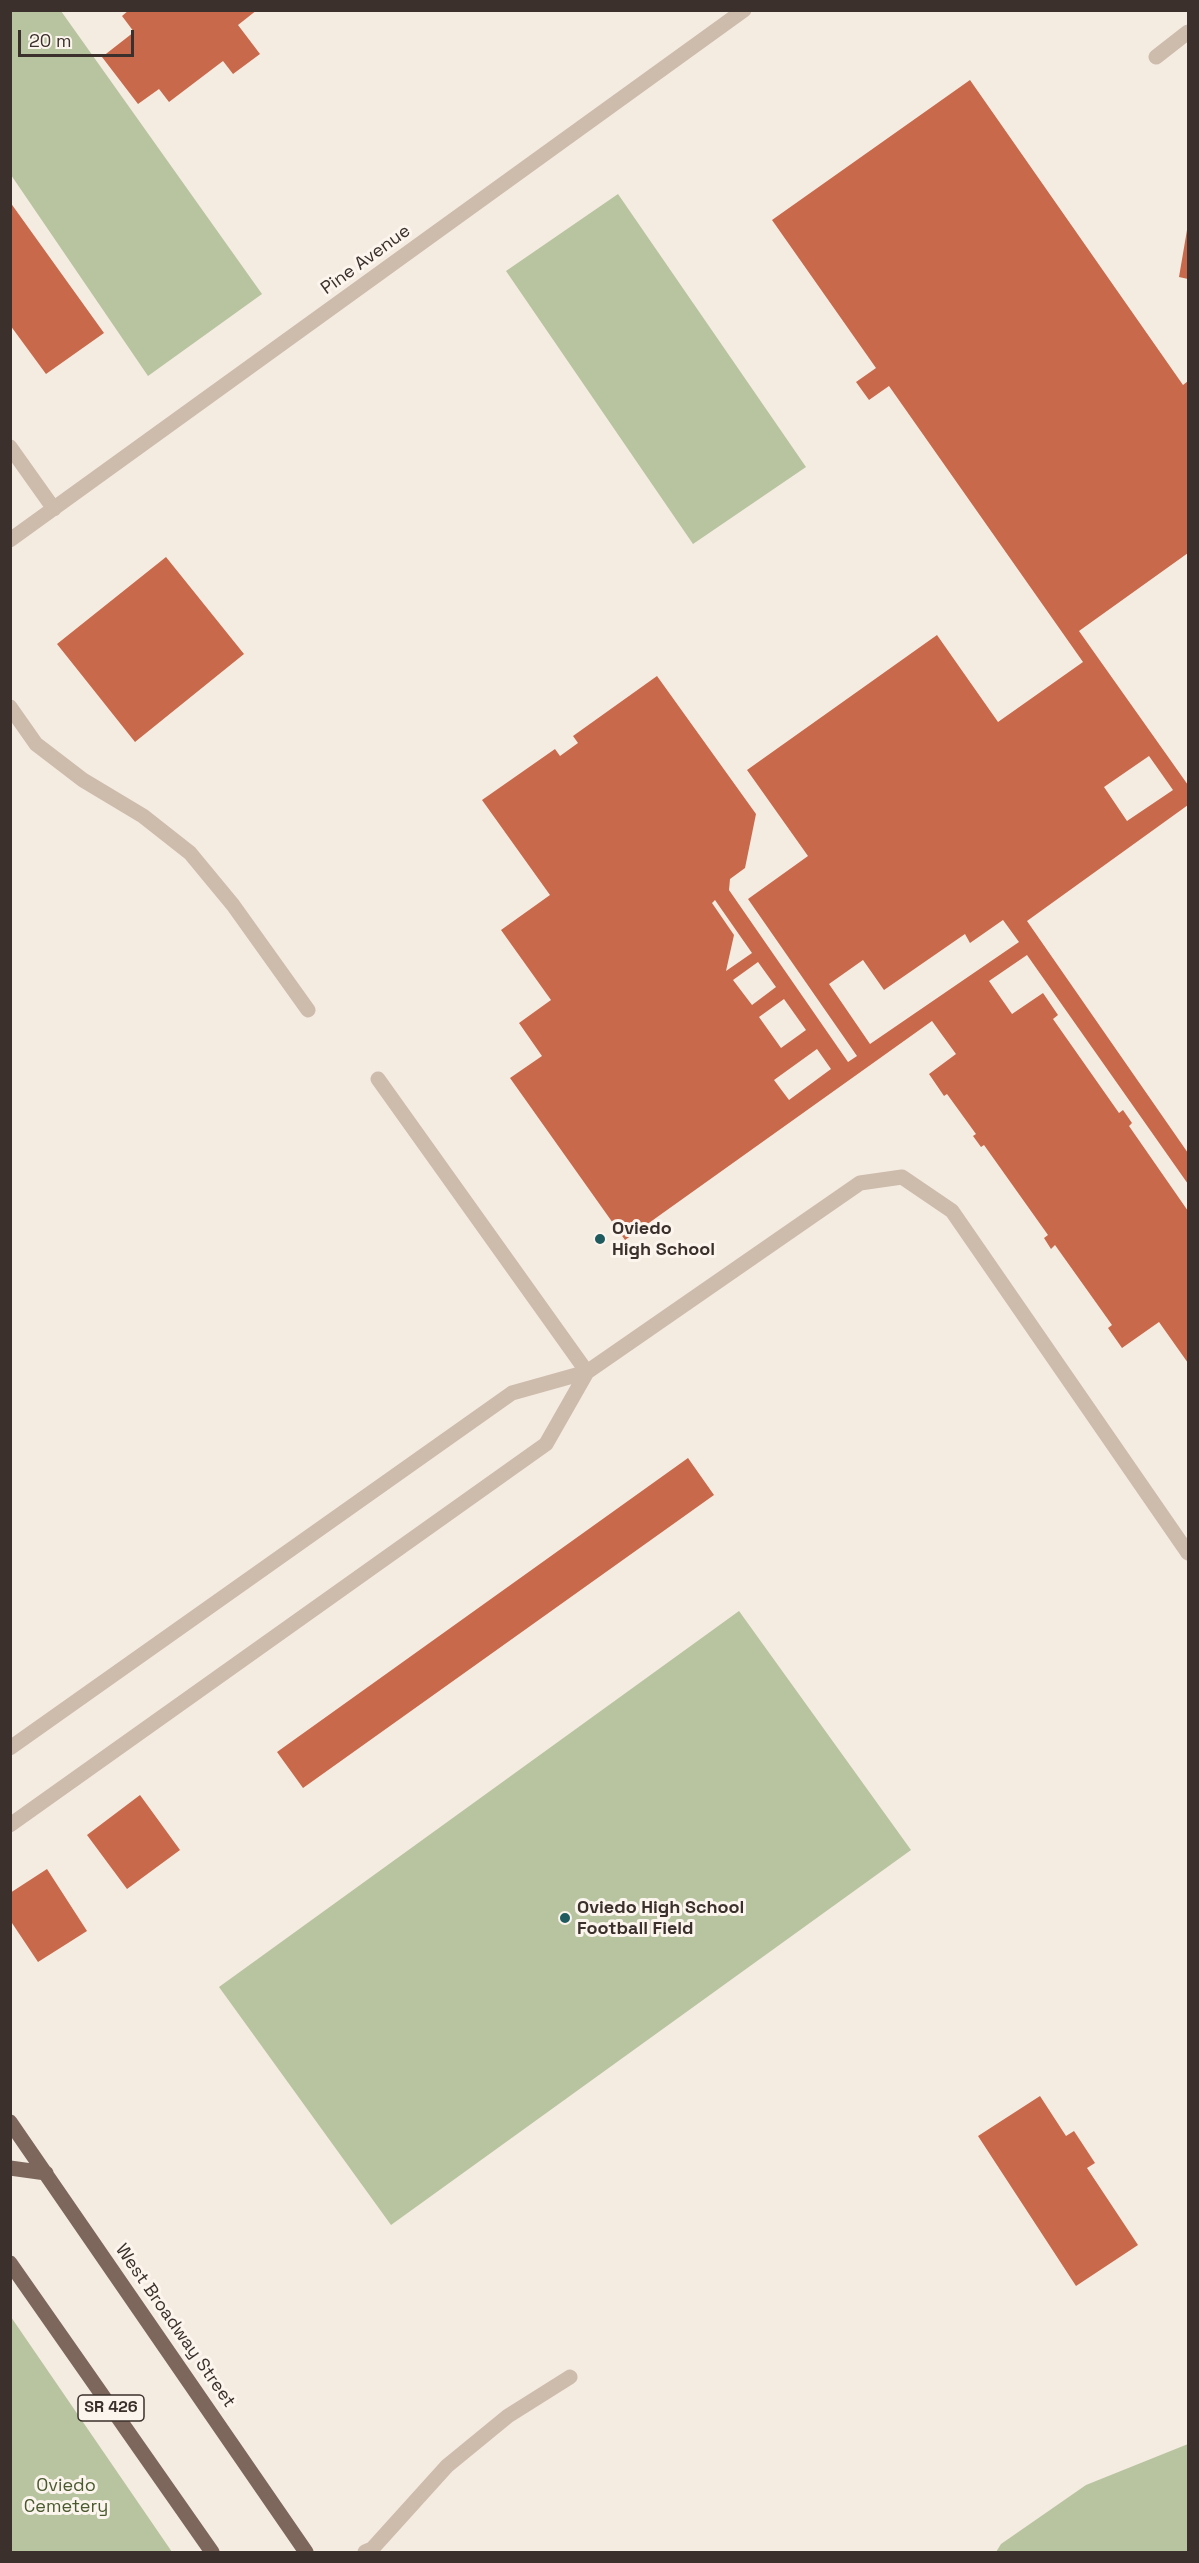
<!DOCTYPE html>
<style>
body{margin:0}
#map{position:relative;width:1199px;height:2563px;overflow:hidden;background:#f4ebe1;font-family:"Space Grotesk",sans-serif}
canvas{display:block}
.frame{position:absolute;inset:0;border:12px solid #3b302b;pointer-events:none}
.scale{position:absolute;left:18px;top:30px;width:116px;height:27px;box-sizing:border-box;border:3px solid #3b302b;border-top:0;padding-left:8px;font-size:18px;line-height:21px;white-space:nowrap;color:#3b302b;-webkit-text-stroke:4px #fbf5ee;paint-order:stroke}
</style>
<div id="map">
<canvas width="1199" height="2563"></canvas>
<div class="frame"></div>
<div class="scale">20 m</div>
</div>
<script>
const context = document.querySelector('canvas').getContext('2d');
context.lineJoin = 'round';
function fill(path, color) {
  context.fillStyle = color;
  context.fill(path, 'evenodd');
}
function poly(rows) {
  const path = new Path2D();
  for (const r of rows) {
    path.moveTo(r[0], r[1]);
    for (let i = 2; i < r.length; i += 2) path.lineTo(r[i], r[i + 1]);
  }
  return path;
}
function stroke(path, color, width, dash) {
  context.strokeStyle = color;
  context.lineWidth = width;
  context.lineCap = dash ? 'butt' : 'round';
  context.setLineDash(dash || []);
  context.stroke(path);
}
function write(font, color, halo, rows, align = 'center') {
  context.font = font + ' "Space Grotesk",sans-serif';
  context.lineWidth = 6;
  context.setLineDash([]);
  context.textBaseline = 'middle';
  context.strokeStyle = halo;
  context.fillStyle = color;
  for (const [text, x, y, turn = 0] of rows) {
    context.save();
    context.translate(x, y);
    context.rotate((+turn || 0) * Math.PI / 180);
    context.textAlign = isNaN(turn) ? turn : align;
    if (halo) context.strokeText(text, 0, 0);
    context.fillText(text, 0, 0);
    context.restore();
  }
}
fill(poly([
 [10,11,61,11,262,294,148,376,11,175],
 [618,194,806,467,693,544,506,271],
 [739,1611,911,1850,391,2225,219,1987],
 [10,2317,11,2317,172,2552,11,2552],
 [1188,2444,1188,2552,996,2552,1001,2544,1086,2485]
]), '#b8c4a0');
fill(poly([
 [129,10,257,10,238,25,260,54,233,74,223,61,169,102,159,89,138,104,102,57,134,32,122,16],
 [970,80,1183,385,1188,381,1188,553,1079,631,1188,785,1188,805,1027,921,1188,1153,1188,1184,1027,955,989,981,1012,1014,1043,993,1058,1015,1053,1019,1119,1113,1123,1110,1132,1123,1129,1126,1188,1211,1188,1363,1159,1322,1122,1348,1108,1328,1112,1325,1055,1245,1051,1249,1044,1238,1048,1235,984,1145,981,1147,973,1136,976,1134,947,1094,944,1096,929,1074,956,1054,932,1021,625,1240,510,1078,542,1056,519,1023,551,1000,501,930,550,895,482,800,555,749,560,756,578,743,573,736,657,676,756,814,745,868,730,879,729,890,848,1062,857,1056,748,899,808,856,747,770,937,635,998,722,1083,662,889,386,869,400,856,382,876,368,772,220],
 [1149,756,1173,790,1127,821,1104,787],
 [715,900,752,953,726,971,734,935,712,903],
 [1003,920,1019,942,870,1044,829,984,863,960,884,990,965,934,970,943],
 [758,962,776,987,752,1005,733,980],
 [784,999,806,1030,781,1048,759,1017],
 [817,1049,831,1069,789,1100,774,1080],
 [10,202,104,333,46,374,10,325],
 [1187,230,1188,230,1188,279,1179,277],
 [166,557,244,654,135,742,57,644],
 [688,1458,714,1495,303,1788,277,1752],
 [140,1795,180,1850,127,1889,87,1835],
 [47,1869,87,1931,38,1962,10,1920,10,1893],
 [1040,2096,1066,2136,1074,2131,1095,2163,1087,2168,1138,2245,1076,2286,978,2136]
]), '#c8694b');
stroke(poly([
 [1156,57,1188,32],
 [10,447,54,509],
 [10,540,744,10],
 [10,707,36,744,83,780,143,816,190,853,233,905,308,1010],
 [378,1079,587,1372],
 [10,1748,512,1393,587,1372,860,1183,902,1177,952,1211,1188,1553],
 [10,1825,546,1444,587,1372],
 [365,2552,372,2549,447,2466,508,2416,570,2377]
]), '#cdbbac', 15);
stroke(poly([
 [10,2122,306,2552],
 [10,2168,46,2173],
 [10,2263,212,2552]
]), '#7d675c', 15);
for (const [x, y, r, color] of [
 [600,1239,6,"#1f5a5e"],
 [565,1918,6,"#1f5a5e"]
]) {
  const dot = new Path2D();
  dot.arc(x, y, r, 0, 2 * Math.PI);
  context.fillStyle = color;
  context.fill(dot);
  stroke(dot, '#fbf5ee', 2);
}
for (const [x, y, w] of [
 [111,2408,66]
]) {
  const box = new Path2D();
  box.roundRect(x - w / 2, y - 13, w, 26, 4.5);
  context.fillStyle = '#fbf5ee';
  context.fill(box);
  stroke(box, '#3b302b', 1.5);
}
write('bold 16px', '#3b302b', null, [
 ["SR 426",111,2408]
]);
write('18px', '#3b302b', '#fbf5ee', [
 ["Pine Avenue",366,260,-36],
 ["West Broadway Street",175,2326,55]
]);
write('bold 18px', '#3b302b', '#fbf5ee', [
 ["Oviedo",612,1229],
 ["High School",612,1250],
 ["Oviedo High School",577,1908],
 ["Football Field",577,1929]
], 'left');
write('18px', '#4a5a2e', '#fbf5ee', [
 ["Oviedo",66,2486],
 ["Cemetery",66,2507]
]);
</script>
